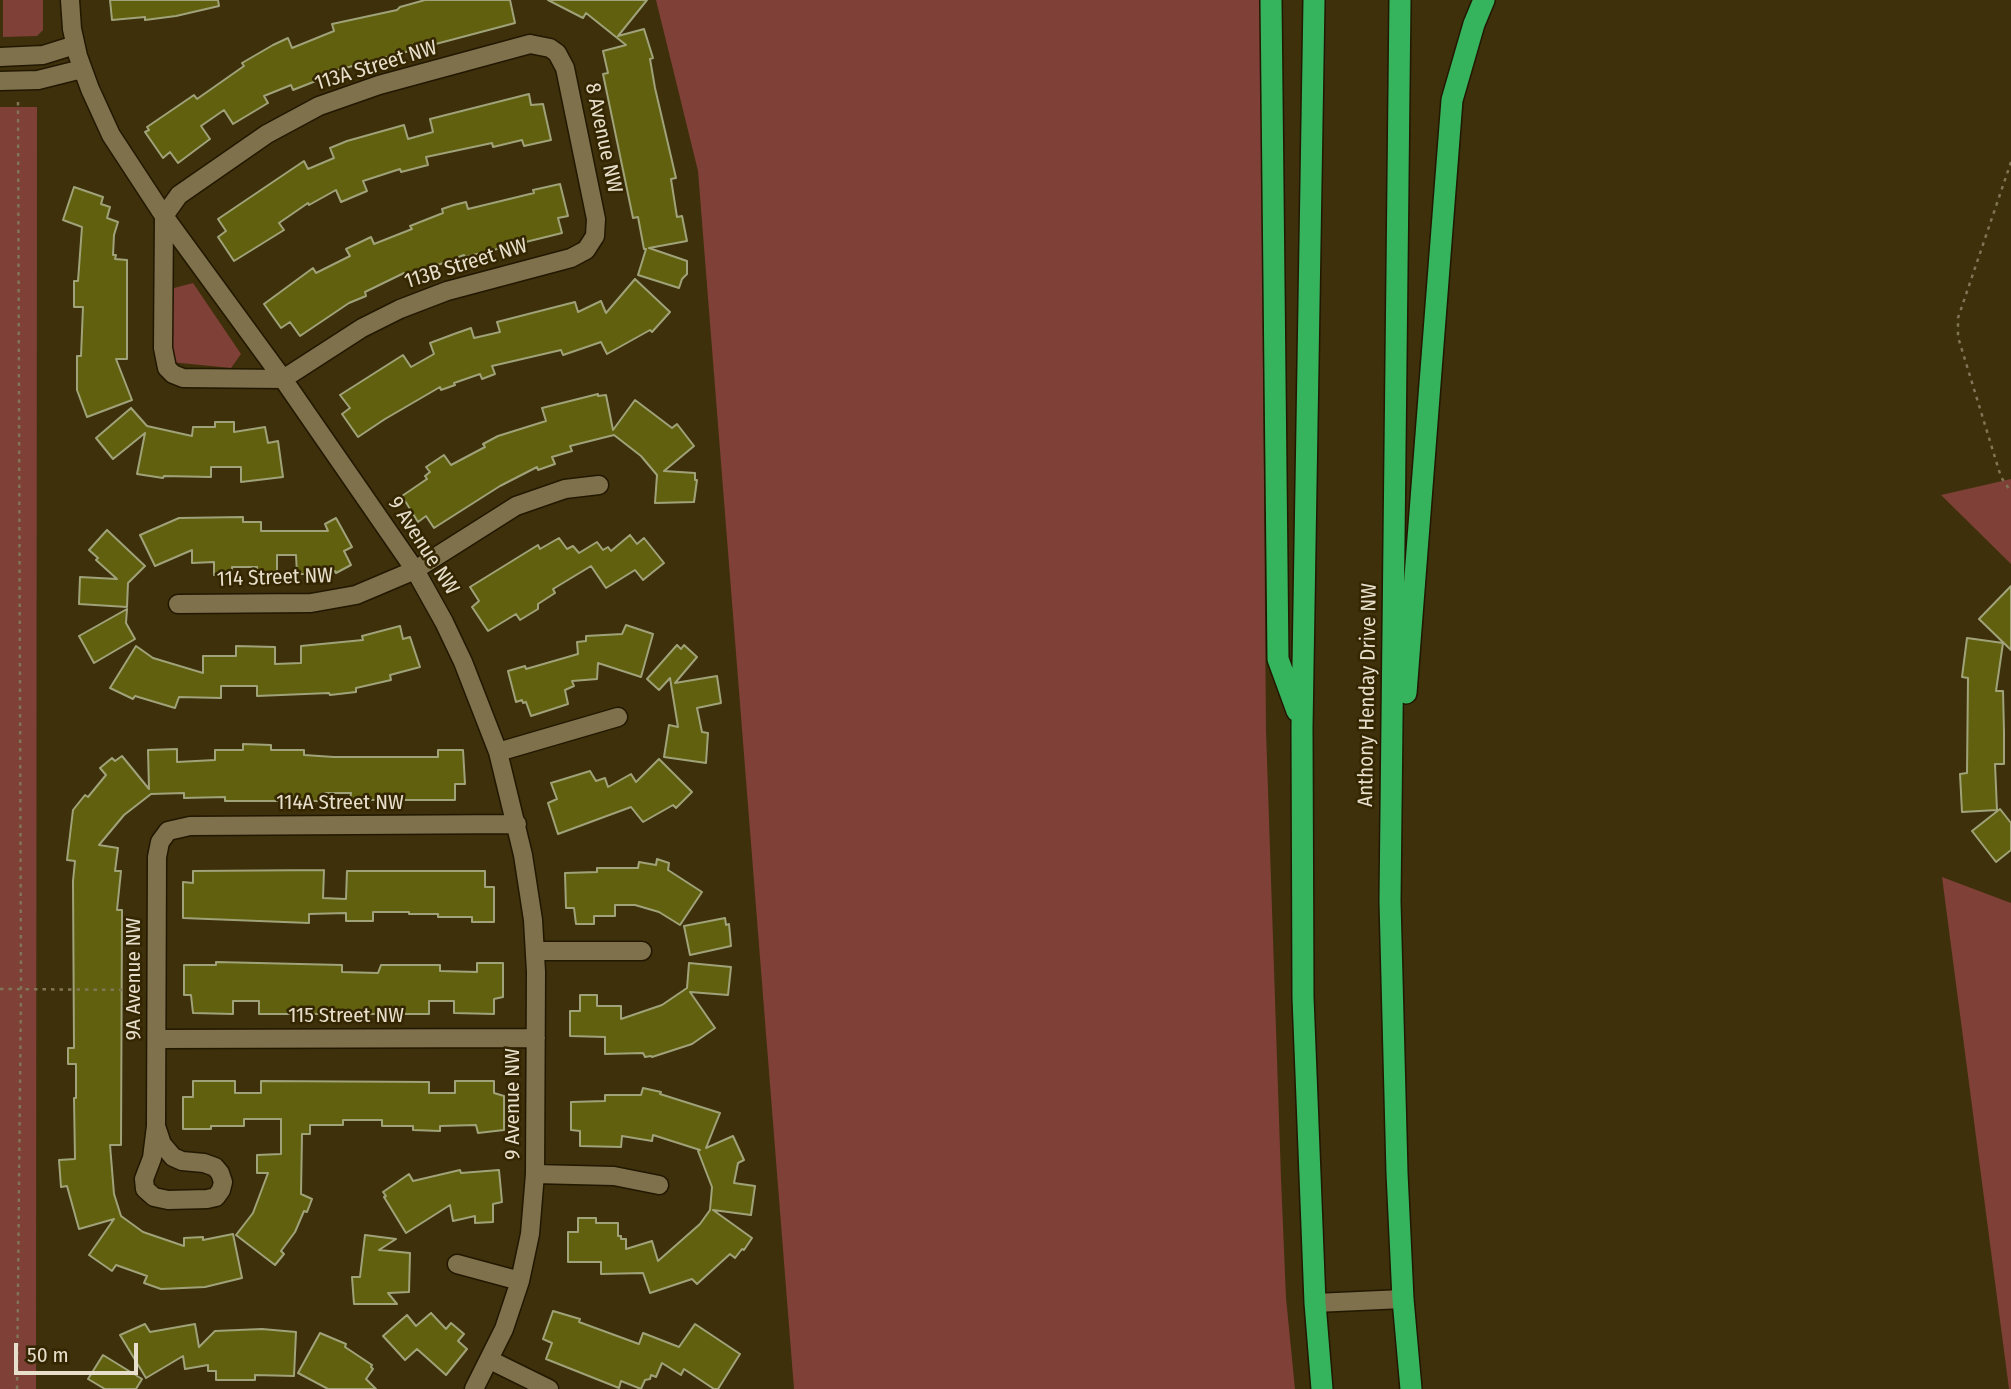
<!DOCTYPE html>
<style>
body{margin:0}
#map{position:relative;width:2011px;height:1389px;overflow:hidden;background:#3d300a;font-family:"Fira Sans Condensed",sans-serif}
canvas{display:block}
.scale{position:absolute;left:14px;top:1343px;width:124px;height:32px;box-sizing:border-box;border:4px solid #e7dfcb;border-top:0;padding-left:9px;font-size:21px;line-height:24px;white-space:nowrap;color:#e7dfcb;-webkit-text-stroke:5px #332600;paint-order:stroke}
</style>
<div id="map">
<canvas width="2011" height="1389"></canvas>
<div class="scale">50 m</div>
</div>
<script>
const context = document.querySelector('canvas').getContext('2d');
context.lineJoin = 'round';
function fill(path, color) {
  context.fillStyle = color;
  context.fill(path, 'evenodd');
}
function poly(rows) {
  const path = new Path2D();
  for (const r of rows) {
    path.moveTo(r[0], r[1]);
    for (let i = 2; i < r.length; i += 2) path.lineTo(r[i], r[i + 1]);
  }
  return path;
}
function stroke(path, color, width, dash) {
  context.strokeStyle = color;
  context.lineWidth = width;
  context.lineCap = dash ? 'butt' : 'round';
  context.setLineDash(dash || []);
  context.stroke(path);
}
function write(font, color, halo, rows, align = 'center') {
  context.font = font + ' "Fira Sans Condensed",sans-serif';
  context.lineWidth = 5;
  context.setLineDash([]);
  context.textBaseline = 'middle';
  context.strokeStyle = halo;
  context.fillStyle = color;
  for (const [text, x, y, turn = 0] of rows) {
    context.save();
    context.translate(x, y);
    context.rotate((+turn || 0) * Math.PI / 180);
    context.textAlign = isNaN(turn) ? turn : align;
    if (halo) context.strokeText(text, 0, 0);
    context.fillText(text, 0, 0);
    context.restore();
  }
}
fill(poly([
 [3,0,43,0,43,30,37,36,3,37],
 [656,0,1260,0,1266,730,1281,1178,1286,1298,1295,1389,794,1389,698,171],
 [0,107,37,107,36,1389,0,1389],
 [193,283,241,354,231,368,170,362,174,288],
 [2011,479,2011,564,1941,495],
 [1942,877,2011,903,2011,1389,2009,1389]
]), '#7e4037');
const building = poly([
 [110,0,218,0,219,6,176,16,145,20,145,17,112,20,110,0],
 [425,0,510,0,515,23,330,72,331,75,293,90,291,85,264,96,268,103,233,124,224,110,201,126,210,139,178,163,170,152,163,158,145,132,149,130,147,127,194,95,197,99,244,66,242,63,273,45,288,38,292,48,334,31,332,24,397,10,400,7,425,0],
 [548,0,647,0,618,36,644,29,653,58,650,59,655,88,676,178,671,179,677,217,682,216,687,241,649,248,687,261,687,274,682,279,679,288,638,275,646,249,644,249,638,217,633,218,603,74,608,73,603,51,626,45,586,13,583,18,548,0],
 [529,94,531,105,543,104,551,140,524,146,522,140,493,147,492,143,426,157,428,165,401,172,400,169,363,181,367,191,341,202,336,190,309,205,308,203,279,223,284,230,234,261,218,237,226,231,218,219,304,161,308,169,334,158,330,148,347,141,404,125,408,139,433,132,430,119,529,94],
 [560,184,568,216,558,218,562,233,465,257,464,255,406,277,404,273,365,292,366,296,349,303,300,336,290,322,281,328,264,304,313,268,316,273,350,256,346,249,371,237,374,244,412,229,410,226,443,213,442,209,454,205,466,202,468,209,534,193,533,190,560,184],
 [74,187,103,197,101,204,110,207,107,218,118,222,114,235,113,255,116,255,115,259,127,260,127,359,116,359,132,400,87,417,77,390,77,356,81,356,83,307,74,307,74,281,78,281,82,227,63,220,74,187],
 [635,279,670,312,652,332,650,330,607,354,601,342,563,355,561,350,492,366,495,374,482,379,480,374,454,383,455,385,441,390,440,387,385,419,358,437,342,414,350,408,340,395,403,355,411,367,434,354,430,343,454,334,471,328,474,338,500,332,497,322,575,302,578,312,601,301,606,313,635,279],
 [598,394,598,396,606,395,613,430,635,400,672,428,677,424,694,446,664,471,695,473,695,480,697,480,694,502,655,503,657,475,641,456,614,435,570,446,572,451,552,457,555,464,538,470,537,467,500,486,434,528,426,516,418,522,402,496,427,479,425,476,430,472,426,467,444,455,451,465,485,447,483,444,498,436,546,421,542,408,598,394],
 [131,408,147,426,192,436,193,427,215,427,215,422,234,422,234,432,265,427,268,443,278,441,283,477,241,482,241,467,211,467,211,477,164,476,163,478,137,474,145,433,113,459,96,438,131,408],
 [243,517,243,522,261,522,261,531,328,531,325,524,336,518,352,547,344,551,351,565,336,573,335,571,328,574,297,574,296,555,277,555,277,577,257,577,257,567,232,567,232,575,214,575,214,562,192,563,192,550,155,566,140,535,179,518,243,517],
 [107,530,145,566,128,583,127,607,79,604,80,577,117,579,96,560,98,558,89,550,107,530],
 [630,535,637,544,644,538,664,563,643,580,635,570,606,588,591,566,553,589,555,593,538,604,538,609,520,620,516,614,488,631,472,607,479,601,470,587,538,545,540,549,559,538,567,549,573,546,579,553,597,542,603,550,608,547,611,551,630,535],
 [2011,586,2011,650,1979,619,2011,586],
 [127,609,126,623,135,639,94,663,79,636,127,609],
 [626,625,653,634,641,677,598,663,597,679,572,681,574,686,565,690,568,704,531,716,526,702,523,703,522,700,516,702,508,671,525,666,526,669,578,654,577,642,586,641,586,636,622,634,626,625],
 [400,626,403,639,410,637,420,667,390,675,391,680,356,688,356,692,330,695,329,693,257,696,257,686,221,686,221,698,179,697,175,708,135,696,133,699,110,688,136,646,153,658,203,673,203,656,236,656,236,646,275,647,275,664,301,663,301,646,363,640,362,636,400,626],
 [1967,638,2003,643,1996,691,2003,691,2004,732,2004,764,1995,764,1997,810,1962,812,1960,774,1967,773,1968,678,1962,677,1967,638],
 [677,645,681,649,684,645,697,657,675,683,717,676,721,703,697,708,702,732,708,733,706,763,664,757,669,725,678,727,670,678,659,690,647,679,677,645],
 [243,744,271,745,271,750,304,750,304,755,334,757,438,757,438,750,463,750,465,784,455,784,455,800,350,800,351,793,325,793,325,801,225,801,225,797,184,798,184,793,151,794,124,815,99,845,118,848,115,871,121,871,117,910,122,910,121,1145,110,1145,114,1194,121,1216,143,1232,184,1246,184,1238,203,1237,203,1240,233,1234,242,1278,205,1287,161,1289,144,1283,147,1276,116,1265,112,1271,89,1255,114,1219,79,1229,67,1186,61,1187,59,1160,75,1159,74,1098,76,1098,76,1064,68,1064,68,1048,74,1048,73,881,75,861,67,860,73,810,85,795,88,797,106,775,100,768,112,758,115,761,122,756,149,789,148,750,177,749,177,762,215,760,215,750,243,750,243,744],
 [659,759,692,792,676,808,673,805,643,822,631,807,558,834,548,803,557,799,551,783,590,771,596,781,605,778,608,787,631,774,636,782,659,759],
 [2000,809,2011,823,2011,850,1996,862,1972,831,2000,809],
 [657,859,669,863,668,870,702,892,680,925,659,912,635,905,615,905,615,916,594,916,594,924,576,924,574,908,566,908,565,873,597,872,597,868,638,868,639,862,656,865,657,859],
 [324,870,323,898,346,899,347,871,485,871,485,887,494,887,494,922,472,922,472,917,438,917,438,914,409,914,409,912,373,912,373,921,346,921,346,913,309,914,309,923,183,918,183,882,193,883,193,871,324,870],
 [725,918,726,925,729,924,731,946,690,955,684,926,725,918],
 [216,962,342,965,342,972,378,973,381,965,440,965,440,971,477,972,477,963,503,963,503,997,494,999,494,1014,454,1013,454,1001,429,1001,429,1014,259,1014,259,1001,233,1001,233,1014,193,1013,191,995,184,995,184,965,216,965,216,962],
 [689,963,731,967,728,995,690,992,715,1028,692,1044,652,1057,651,1056,645,1057,643,1053,605,1054,605,1037,570,1036,570,1011,580,1011,580,995,597,995,597,1006,621,1006,621,1019,662,1005,687,988,689,963],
 [193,1081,235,1081,235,1093,261,1093,261,1081,429,1082,429,1093,455,1093,455,1081,494,1081,494,1093,504,1096,504,1130,478,1133,476,1125,440,1126,440,1131,413,1130,413,1126,382,1126,382,1120,343,1120,343,1125,310,1125,310,1134,302,1134,301,1194,312,1199,307,1212,304,1211,295,1232,281,1251,284,1254,275,1265,236,1235,253,1213,268,1173,257,1173,257,1155,281,1154,281,1119,244,1119,244,1126,211,1126,211,1129,183,1129,183,1097,193,1097,193,1081],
 [643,1088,661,1092,660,1094,720,1113,706,1148,733,1136,744,1160,738,1163,734,1183,755,1186,751,1215,713,1210,752,1238,744,1250,742,1249,735,1258,730,1254,697,1284,692,1279,650,1293,643,1273,601,1274,601,1262,568,1262,568,1232,578,1232,578,1218,596,1218,596,1223,618,1223,618,1236,621,1236,621,1239,626,1239,626,1249,652,1241,658,1261,700,1224,710,1210,712,1187,698,1151,700,1150,653,1135,652,1141,622,1136,621,1147,580,1146,580,1131,571,1130,571,1102,605,1101,605,1095,641,1095,643,1088],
 [460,1170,461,1173,499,1170,502,1202,493,1204,493,1222,475,1223,475,1216,453,1221,450,1205,406,1233,384,1197,386,1196,383,1192,409,1174,413,1181,460,1170],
 [365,1235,396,1239,379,1250,410,1253,409,1292,388,1293,397,1304,354,1304,352,1277,360,1277,365,1235],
 [553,1311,580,1319,579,1322,639,1344,643,1333,679,1347,695,1324,740,1354,718,1389,714,1389,684,1369,681,1375,662,1363,656,1377,651,1375,650,1379,645,1380,641,1389,621,1381,619,1388,546,1359,552,1343,543,1339,553,1311],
 [431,1313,446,1329,451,1323,464,1334,458,1341,467,1349,446,1375,417,1349,405,1360,383,1336,407,1315,416,1326,431,1313],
 [145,1324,150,1332,195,1324,199,1347,215,1331,262,1329,296,1332,294,1376,255,1375,255,1380,216,1380,216,1371,208,1371,208,1365,185,1369,183,1356,146,1378,120,1335,145,1324],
 [320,1333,346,1344,345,1347,372,1365,371,1367,373,1369,366,1379,376,1389,328,1389,298,1373,320,1333],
 [103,1355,142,1379,136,1389,105,1389,88,1379,103,1355]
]);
fill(building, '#60600e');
stroke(building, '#a0a27a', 2);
const minor = poly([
 [70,0,72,29,78,56,90,89,111,135,164,216,283,379,415,570,444,622,463,662,498,752,523,855,533,920,536,972,535,1174,530,1234,520,1281,504,1329,474,1389],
 [530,44,550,48,557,53,565,68,596,219,595,236,586,250,571,258,447,291,400,309,362,328,283,379,183,378,173,374,167,368,163,348,164,216,179,195,267,134,319,106,379,85,530,44],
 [0,57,43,55,75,45],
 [0,81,38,80,82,69],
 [178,604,311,603,356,595,415,570,516,506,565,489,599,485],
 [498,752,618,717],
 [535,951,642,951],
 [157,1039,536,1038],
 [156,1126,162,1144,173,1157,182,1161,204,1163,215,1167,220,1173,223,1182,221,1190,216,1197,207,1199,168,1200,154,1197,145,1189,144,1179,152,1158,156,1126,157,857,160,842,168,831,190,826,517,824],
 [535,1174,614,1176,659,1185],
 [457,1264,520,1281],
 [1315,1303,1403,1299],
 [490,1360,549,1389]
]);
const highway = poly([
 [1271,0,1278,659,1297,711],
 [1314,0,1302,727,1303,997,1315,1303,1322,1389],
 [1400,0,1390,901,1397,1173,1403,1299,1411,1389],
 [1406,693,1452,100,1474,24,1484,0]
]);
stroke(minor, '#221800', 21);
stroke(highway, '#221800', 24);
stroke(poly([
 [2011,162,1958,318,1958,337,2001,477,2011,492],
 [0,989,140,990],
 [17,1389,21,989,18,99]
]), '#807556', 2.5, [3.5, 5]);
stroke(minor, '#7f714c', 18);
stroke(highway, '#35b45d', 21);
write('21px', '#e7dfcb', '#332600', [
 ["113A Street NW",376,66,-17],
 ["8 Avenue NW",603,138,78],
 ["113B Street NW",466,264,-17],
 ["9 Avenue NW",423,546,57],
 ["114 Street NW",275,578,-2],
 ["Anthony Henday Drive NW",1368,695,-89],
 ["114A Street NW",340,803],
 ["9A Avenue NW",134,979,-90],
 ["115 Street NW",346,1016],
 ["9 Avenue NW",513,1104,-90]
]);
</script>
